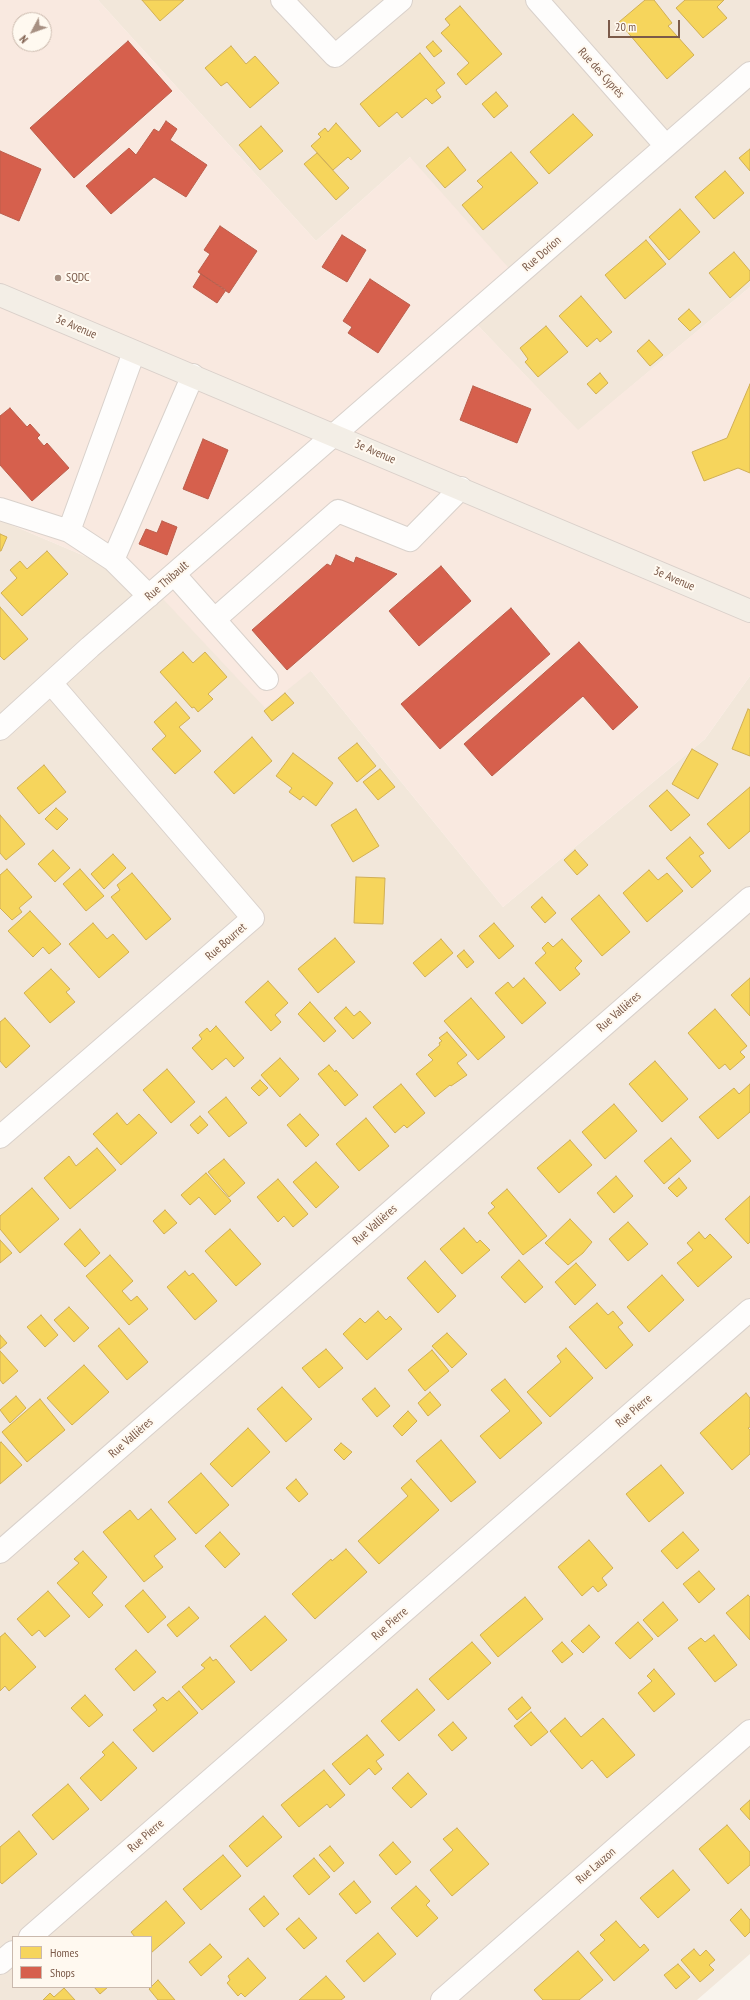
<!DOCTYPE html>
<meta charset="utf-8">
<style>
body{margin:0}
#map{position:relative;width:750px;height:2000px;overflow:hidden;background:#f9f4ed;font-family:"PT Sans Narrow",sans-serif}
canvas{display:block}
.legend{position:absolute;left:12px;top:1936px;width:140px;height:52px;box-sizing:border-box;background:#fff9f0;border:1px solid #cab9ad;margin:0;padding:5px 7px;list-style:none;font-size:12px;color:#7b5a49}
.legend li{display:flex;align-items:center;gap:8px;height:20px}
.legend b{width:20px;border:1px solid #cab9ad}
.north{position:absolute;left:12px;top:12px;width:40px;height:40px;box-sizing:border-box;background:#fff9f0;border:1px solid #cab9ad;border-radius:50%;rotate:229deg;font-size:11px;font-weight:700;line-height:16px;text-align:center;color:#7b5a49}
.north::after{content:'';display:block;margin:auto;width:14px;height:18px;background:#a79082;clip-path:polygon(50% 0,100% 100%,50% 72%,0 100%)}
.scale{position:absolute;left:608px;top:20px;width:72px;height:18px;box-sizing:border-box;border:2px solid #7b5a49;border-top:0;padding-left:5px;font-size:12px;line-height:14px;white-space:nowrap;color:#7b5a49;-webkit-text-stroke:3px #fff9f0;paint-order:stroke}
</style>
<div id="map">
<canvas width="750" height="2000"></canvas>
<ul class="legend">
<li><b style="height:11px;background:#f6d55c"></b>Homes</li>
<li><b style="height:11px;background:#d6604d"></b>Shops</li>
</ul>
<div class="north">N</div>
<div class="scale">20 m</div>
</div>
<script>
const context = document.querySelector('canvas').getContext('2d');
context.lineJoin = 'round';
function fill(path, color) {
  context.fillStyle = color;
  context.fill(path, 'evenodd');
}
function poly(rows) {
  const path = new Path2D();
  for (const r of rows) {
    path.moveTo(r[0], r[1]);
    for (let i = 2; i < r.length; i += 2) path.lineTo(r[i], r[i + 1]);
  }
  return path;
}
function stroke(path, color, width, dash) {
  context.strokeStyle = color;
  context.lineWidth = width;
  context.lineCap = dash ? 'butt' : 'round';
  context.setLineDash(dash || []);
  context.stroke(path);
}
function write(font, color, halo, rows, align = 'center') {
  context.font = font + ' "PT Sans Narrow",sans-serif';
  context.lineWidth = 4;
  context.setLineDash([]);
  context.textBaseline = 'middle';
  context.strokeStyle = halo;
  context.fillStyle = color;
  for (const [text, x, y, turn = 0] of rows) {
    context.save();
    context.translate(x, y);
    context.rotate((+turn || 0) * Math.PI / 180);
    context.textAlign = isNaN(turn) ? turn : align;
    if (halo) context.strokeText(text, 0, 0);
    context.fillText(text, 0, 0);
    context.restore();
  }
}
fill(poly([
 [98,0,750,0,750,287,578,431,468,315,410,157,316,241],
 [0,520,148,583,311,671,503,907,705,739,750,676,750,1954,697,2000,0,2000],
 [13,1937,151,1937,151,1987,13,1987]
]), '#f2e7da');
fill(poly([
 [0,0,98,0,316,241,410,157,515,275,468,315,578,430,750,287,750,676,705,739,503,907,311,671,265,708,148,583,0,520],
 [20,20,44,20,44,44,20,44]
]), '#f9e9e0');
const homes = poly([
 [142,0,184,0,160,21,142,0],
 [645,0,654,0,672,23,668,26,694,55,667,79,619,22,645,0],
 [685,0,724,0,717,7,727,18,703,38,676,8,685,0],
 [460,6,502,54,466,85,457,74,469,63,441,33,450,25,445,19,460,6],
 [433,41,442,51,434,57,426,47,433,41],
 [231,46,246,64,255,56,279,83,250,108,227,82,221,86,205,68,231,46],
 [420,53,445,83,436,90,441,97,432,104,426,98,402,118,397,112,379,127,360,104,420,53],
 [496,92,508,106,494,118,482,104,496,92],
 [573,114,593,135,549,174,530,152,573,114],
 [336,123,361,151,351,160,348,157,333,170,311,146,321,137,318,134,325,128,328,132,336,123],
 [261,126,283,151,260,170,239,145,261,126],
 [448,147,466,170,445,188,426,166,448,147],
 [750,149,750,171,739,158,750,149],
 [511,152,538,183,483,230,462,205,483,187,477,181,511,152],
 [317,153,349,188,336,200,304,164,317,153],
 [725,171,744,193,714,219,695,197,725,171],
 [680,209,700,232,669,260,649,237,680,209],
 [646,240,666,264,625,299,605,275,646,240],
 [734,252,750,271,750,280,730,298,709,273,734,252],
 [581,296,612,332,600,342,597,338,587,347,559,316,581,296],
 [689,309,701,322,690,331,678,319,689,309],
 [546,326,568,352,538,377,525,362,528,359,520,348,546,326],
 [649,340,663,355,650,366,637,351,649,340],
 [600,373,608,383,596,394,587,384,600,373],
 [750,384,750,473,738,468,704,481,692,452,727,438,750,384],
 [0,534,7,537,1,551,0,551,0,534],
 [47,551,68,574,22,616,1,593,17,578,10,570,20,561,27,569,47,551],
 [0,607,28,639,4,660,0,656,0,607],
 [183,652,193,663,205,652,227,677,208,694,213,699,198,712,194,707,192,708,160,672,183,652],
 [285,693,294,703,272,721,264,711,285,693],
 [176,702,190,718,179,727,201,751,175,774,152,749,166,736,154,722,176,702],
 [748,709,750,710,750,756,732,749,748,709],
 [252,737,272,761,234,794,214,772,252,737],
 [357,743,376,766,357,782,338,758,357,743],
 [692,749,718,764,698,799,672,784,692,749],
 [293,753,333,783,316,806,303,796,300,800,289,792,292,788,276,776,293,753],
 [44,765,66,792,39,814,17,788,44,765],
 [380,769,395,787,378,800,363,782,380,769],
 [750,787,750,831,729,849,707,824,750,787],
 [667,790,690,815,671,831,649,806,667,790],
 [56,808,68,819,57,830,45,819,56,808],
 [356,809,379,846,353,862,331,825,356,809],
 [0,815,25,844,6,860,0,853,0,815],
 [690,837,704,853,699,856,711,871,692,888,666,858,690,837],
 [53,850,70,868,55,882,38,864,53,850],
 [575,850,588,865,577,875,564,860,575,850],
 [113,854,126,868,104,889,91,874,113,854],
 [7,869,32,897,19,908,22,912,12,920,0,908,0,875,7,869],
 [80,869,104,896,86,911,63,884,80,869],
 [649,870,658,880,667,873,683,891,647,922,623,893,649,870],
 [132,873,171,919,146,940,111,897,120,890,117,885,132,873],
 [356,877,385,878,383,924,354,923,356,877],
 [599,895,630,932,602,956,571,919,599,895],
 [542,897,556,913,545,923,531,907,542,897],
 [30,911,61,944,49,954,43,947,33,957,8,931,30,911],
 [93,923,107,939,113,934,129,952,99,978,69,944,93,923],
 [494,923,514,946,499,959,479,936,494,923],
 [335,938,355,962,318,993,298,969,335,938],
 [441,939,453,953,425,977,413,963,441,939],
 [562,939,582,961,575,968,580,974,560,991,535,963,546,953,542,948,548,942,553,947,562,939],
 [464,950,474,962,467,968,457,956,464,950],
 [51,969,70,989,66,992,75,1002,50,1023,24,993,51,969],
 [524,978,546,1003,522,1024,495,993,508,982,513,988,524,978],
 [750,978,750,1016,731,995,750,978],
 [268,981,288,1003,275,1015,281,1022,271,1031,245,1002,268,981],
 [471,998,505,1037,478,1060,444,1021,471,998],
 [310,1002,336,1031,324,1042,298,1014,310,1002],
 [346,1007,354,1016,360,1011,371,1023,353,1039,334,1018,346,1007],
 [715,1009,747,1046,740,1052,745,1057,730,1070,725,1064,719,1069,688,1033,715,1009],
 [5,1018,30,1046,6,1068,0,1061,0,1022,5,1018],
 [216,1026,244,1058,234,1067,226,1058,212,1070,192,1048,202,1039,199,1035,207,1028,210,1032,216,1026],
 [447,1032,467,1055,457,1063,467,1075,451,1086,450,1085,435,1097,416,1074,433,1060,428,1055,440,1045,439,1043,442,1041,439,1038,447,1032],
 [280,1058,299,1079,280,1097,261,1075,280,1058],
 [655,1061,688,1099,662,1122,629,1084,655,1061],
 [329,1065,335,1072,336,1070,358,1095,345,1106,318,1074,329,1065],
 [167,1069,195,1102,171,1123,143,1090,167,1069],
 [260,1080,268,1088,259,1096,251,1088,260,1080],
 [401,1084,425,1113,407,1128,404,1125,395,1133,373,1107,401,1084],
 [750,1084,750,1112,718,1139,699,1117,734,1088,739,1094,750,1084],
 [226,1097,247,1123,229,1137,208,1112,226,1097],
 [614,1104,637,1131,605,1159,582,1132,614,1104],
 [117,1113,127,1125,139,1114,157,1133,121,1165,93,1134,117,1113],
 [300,1114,319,1135,306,1147,287,1125,300,1114],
 [200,1116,208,1125,198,1134,190,1125,200,1116],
 [366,1118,389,1146,359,1171,336,1144,366,1118],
 [671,1138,691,1161,664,1184,644,1161,671,1138],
 [570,1140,592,1165,559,1193,537,1168,570,1140],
 [97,1148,116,1170,70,1209,44,1178,69,1156,76,1166,97,1148],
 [224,1159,245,1183,229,1197,208,1172,224,1159],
 [316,1162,339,1187,316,1208,293,1182,316,1162],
 [206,1173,231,1201,215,1215,199,1197,190,1205,181,1195,206,1173],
 [616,1176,633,1196,614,1213,597,1193,616,1176],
 [679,1178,687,1188,677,1197,668,1188,679,1178],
 [278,1179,308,1214,293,1227,284,1216,278,1222,257,1197,278,1179],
 [32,1188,59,1219,20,1253,0,1229,0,1216,32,1188],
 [507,1189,547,1236,523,1255,488,1213,495,1207,491,1203,507,1189],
 [750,1196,750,1242,748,1244,725,1219,750,1196],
 [165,1210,177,1223,164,1234,153,1221,165,1210],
 [570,1219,592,1242,583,1253,568,1265,545,1243,570,1219],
 [628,1222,648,1244,628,1261,609,1239,628,1222],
 [464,1228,477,1243,480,1240,490,1250,462,1274,440,1249,464,1228],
 [80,1229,100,1253,85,1267,64,1244,80,1229],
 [230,1229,261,1264,236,1286,205,1251,230,1229],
 [699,1232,705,1239,710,1234,732,1257,698,1287,677,1263,693,1250,687,1243,699,1232],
 [0,1240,12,1253,0,1263,0,1240],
 [110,1255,133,1281,122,1291,131,1301,137,1296,148,1309,129,1325,86,1276,110,1255],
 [519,1260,543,1287,525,1303,501,1277,519,1260],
 [425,1261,456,1296,438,1313,407,1278,425,1261],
 [576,1263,596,1285,575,1305,555,1282,576,1263],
 [185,1271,189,1276,193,1273,217,1301,195,1320,167,1287,185,1271],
 [662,1275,684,1300,649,1332,627,1307,662,1275],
 [597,1303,608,1315,613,1311,623,1323,618,1327,633,1345,606,1369,569,1327,597,1303],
 [69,1307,89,1328,74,1342,54,1320,69,1307],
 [378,1311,386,1320,390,1316,402,1329,367,1360,343,1334,360,1318,365,1323,378,1311],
 [41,1315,58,1335,45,1347,27,1327,41,1315],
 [119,1328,148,1362,127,1380,98,1346,119,1328],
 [447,1333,467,1354,452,1368,432,1346,447,1333],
 [0,1335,7,1343,0,1349,0,1335],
 [566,1348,593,1378,550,1417,527,1392,561,1362,557,1356,566,1348],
 [326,1349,343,1368,319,1388,302,1368,326,1349],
 [432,1350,449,1371,425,1391,408,1370,432,1350],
 [0,1351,18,1371,3,1384,0,1380,0,1351],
 [84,1365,109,1392,72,1425,47,1398,84,1365],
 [505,1379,542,1423,500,1459,480,1436,510,1411,491,1390,505,1379],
 [282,1387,312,1419,286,1442,257,1409,282,1387],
 [375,1388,390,1406,377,1417,362,1399,375,1388],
 [430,1392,441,1405,428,1416,418,1403,430,1392],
 [746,1393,750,1398,750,1427,748,1428,750,1430,750,1454,732,1470,700,1433,746,1393],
 [16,1396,26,1408,10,1423,0,1410,16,1396],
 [40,1399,65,1430,27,1462,2,1432,40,1399],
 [408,1411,417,1421,402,1436,393,1426,408,1411],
 [248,1428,270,1452,232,1487,210,1464,248,1428],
 [441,1440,476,1482,451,1502,416,1461,441,1440],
 [1,1442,22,1465,0,1484,0,1443,1,1442],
 [341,1443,352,1452,344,1460,334,1450,341,1443],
 [661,1465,684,1493,649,1522,626,1494,661,1465],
 [201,1473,229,1505,196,1534,168,1502,201,1473],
 [296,1479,308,1494,299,1502,286,1488,296,1479],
 [411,1479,439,1510,379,1564,358,1541,408,1496,401,1488,411,1479],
 [151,1509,176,1539,154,1556,163,1567,144,1582,103,1532,130,1510,138,1520,151,1509],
 [220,1532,240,1554,225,1568,205,1546,220,1532],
 [683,1532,699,1550,677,1569,661,1551,683,1532],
 [589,1540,613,1568,602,1578,607,1585,598,1592,593,1586,582,1596,558,1567,589,1540],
 [346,1549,367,1572,315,1619,292,1594,331,1559,332,1561,346,1549],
 [83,1551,107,1577,92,1593,103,1605,89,1618,57,1583,79,1563,74,1559,83,1551],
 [699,1571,715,1589,699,1603,683,1584,699,1571],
 [143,1590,166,1617,148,1633,125,1606,143,1590],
 [48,1591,70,1616,45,1637,39,1630,32,1636,17,1619,48,1591],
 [748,1595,750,1597,750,1640,726,1613,748,1595],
 [525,1597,543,1619,498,1657,480,1635,525,1597],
 [663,1602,678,1620,658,1637,643,1620,663,1602],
 [189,1607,199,1618,177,1637,167,1625,189,1607],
 [265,1616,287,1640,251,1671,230,1646,265,1616],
 [638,1622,653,1639,630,1659,615,1643,638,1622],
 [589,1625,600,1637,583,1653,571,1641,589,1625],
 [5,1633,36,1667,9,1691,5,1686,0,1691,0,1637,5,1633],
 [714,1635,737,1665,715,1682,688,1648,701,1638,705,1642,714,1635],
 [472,1642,491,1663,448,1700,429,1679,472,1642],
 [562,1642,573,1654,562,1663,552,1651,562,1642],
 [136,1650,156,1672,134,1691,115,1669,136,1650],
 [210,1657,213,1661,216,1659,235,1682,202,1710,182,1687,205,1668,201,1665,210,1657],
 [654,1669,675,1694,654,1712,638,1693,652,1681,647,1676,654,1669],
 [417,1689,435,1710,399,1741,381,1721,417,1689],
 [179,1691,198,1713,153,1752,133,1730,157,1710,153,1705,163,1697,167,1701,179,1691],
 [85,1695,103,1715,89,1727,71,1708,85,1695],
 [522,1697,531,1708,517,1720,508,1709,522,1697],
 [531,1712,548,1732,531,1746,514,1726,531,1712],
 [565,1718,581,1737,603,1718,635,1755,607,1778,592,1760,582,1769,550,1731,565,1718],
 [453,1722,467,1738,452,1751,438,1735,453,1722],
 [367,1735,384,1755,376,1761,382,1769,375,1775,369,1768,350,1785,332,1764,367,1735],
 [113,1742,137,1768,101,1801,80,1778,105,1755,102,1752,113,1742],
 [324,1770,345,1795,330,1808,327,1804,299,1827,281,1805,324,1770],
 [408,1773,427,1794,411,1808,392,1788,408,1773],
 [68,1784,89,1809,53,1840,32,1815,68,1784],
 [750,1800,750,1820,740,1809,750,1800],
 [263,1816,282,1837,247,1867,229,1846,263,1816],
 [727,1825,750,1852,750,1865,728,1884,699,1849,727,1825],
 [457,1828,489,1864,452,1896,430,1870,453,1850,443,1839,457,1828],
 [19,1831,37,1854,2,1884,0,1882,0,1847,19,1831],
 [393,1842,411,1862,396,1875,379,1855,393,1842],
 [330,1846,344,1863,334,1872,319,1855,330,1846],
 [223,1855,241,1876,201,1910,183,1889,223,1855],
 [314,1858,330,1877,309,1895,293,1876,314,1858],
 [673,1870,690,1890,658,1918,640,1898,673,1870],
 [354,1881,371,1902,356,1914,339,1894,354,1881],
 [416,1886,430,1901,426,1905,438,1918,417,1937,391,1908,416,1886],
 [264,1896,279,1914,264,1927,249,1909,264,1896],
 [166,1901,185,1923,151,1953,151,1937,135,1937,131,1932,166,1901],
 [741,1909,750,1920,750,1932,745,1937,730,1920,741,1909],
 [299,1918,317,1938,304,1949,286,1929,299,1918],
 [616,1921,640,1948,644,1944,649,1950,614,1981,590,1953,605,1940,600,1935,616,1921],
 [378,1933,396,1954,364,1982,346,1961,378,1933],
 [210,1944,222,1957,201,1976,189,1962,210,1944],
 [694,1949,700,1956,706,1950,715,1960,709,1965,714,1970,700,1982,681,1960,694,1949],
 [578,1951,603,1980,579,2000,543,2000,534,1990,578,1951],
 [248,1958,266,1978,245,1997,241,1993,238,1996,227,1983,230,1980,228,1976,248,1958],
 [678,1964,690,1977,676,1989,664,1975,678,1964],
 [326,1976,345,1997,341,2000,299,2000,326,1976],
 [158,1980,175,2000,158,2000,149,1989,158,1980],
 [94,1987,108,1987,100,1994,94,1987],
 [64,1988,75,2000,43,2000,50,1993,54,1997,64,1988]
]);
fill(homes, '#f6d55c');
stroke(homes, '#d1b056', 1);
const shops = poly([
 [128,41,172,91,74,178,30,128,128,41],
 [166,121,177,129,170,140,207,165,186,197,154,177,111,214,86,186,129,148,136,155,154,129,159,132,166,121],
 [0,151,41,169,19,221,0,213,0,151],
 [220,226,257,251,229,293,198,272,210,254,204,250,220,226],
 [342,235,366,250,347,282,322,267,342,235],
 [201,274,226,290,217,303,193,287,201,274],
 [370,279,410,305,378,353,348,333,352,327,343,321,370,279],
 [473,386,531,409,517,443,460,420,473,386],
 [10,408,27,427,30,424,40,435,37,438,44,446,47,443,69,468,32,501,0,465,0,416,10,408],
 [203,439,228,450,208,499,183,489,203,439],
 [162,521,177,527,167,555,139,544,146,529,157,533,162,521],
 [336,555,354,563,356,557,397,574,287,670,252,630,327,564,331,566,336,555],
 [441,566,471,601,419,646,389,611,441,566],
 [511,608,550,654,440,749,401,704,511,608],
 [579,642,638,707,613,730,583,696,492,776,464,744,579,642]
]);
fill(shops, '#d6604d');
stroke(shops, '#bb5e4c', 1);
const minor = poly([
 [282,0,335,56,401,0],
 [537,0,666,146],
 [0,509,69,531,113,560,149,596],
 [69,531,134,352],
 [113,560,193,375],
 [174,574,267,679],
 [215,619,338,511,410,540,461,488],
 [0,729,90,647,750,73],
 [0,1137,253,918,51,683],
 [0,1552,750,898],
 [30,1937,750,1310],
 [0,1963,13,1952],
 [442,2000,750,1731]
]);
const major = poly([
 [0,295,750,611]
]);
stroke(minor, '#d9d1cb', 24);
stroke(major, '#dad0ca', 24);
stroke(minor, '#fefdfc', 22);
stroke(major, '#f3eee6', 22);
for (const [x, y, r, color] of [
 [58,278,4,"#a79082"]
]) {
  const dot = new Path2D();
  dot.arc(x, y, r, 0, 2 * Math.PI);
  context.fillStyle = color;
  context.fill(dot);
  stroke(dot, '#fff9f0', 1.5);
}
write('12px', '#7b5a49', '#fff9f0', [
 ["Rue des Cyprès",601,73,48],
 ["Rue Dorion",542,254,-41],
 ["3e Avenue",76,327,23],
 ["3e Avenue",375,452,23],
 ["3e Avenue",674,579,23],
 ["Rue Thibault",167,581,-41],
 ["Rue Bourret",226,942,-41],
 ["Rue Vallières",619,1012,-41],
 ["Rue Vallières",375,1225,-41],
 ["Rue Pierre",634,1411,-41],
 ["Rue Vallières",131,1438,-41],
 ["Rue Pierre",390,1624,-41],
 ["Rue Pierre",146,1836,-41],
 ["Rue Lauzon",596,1866,-41]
]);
write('12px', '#7b5a49', '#fff9f0', [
 ["SQDC",66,278]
], 'left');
</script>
